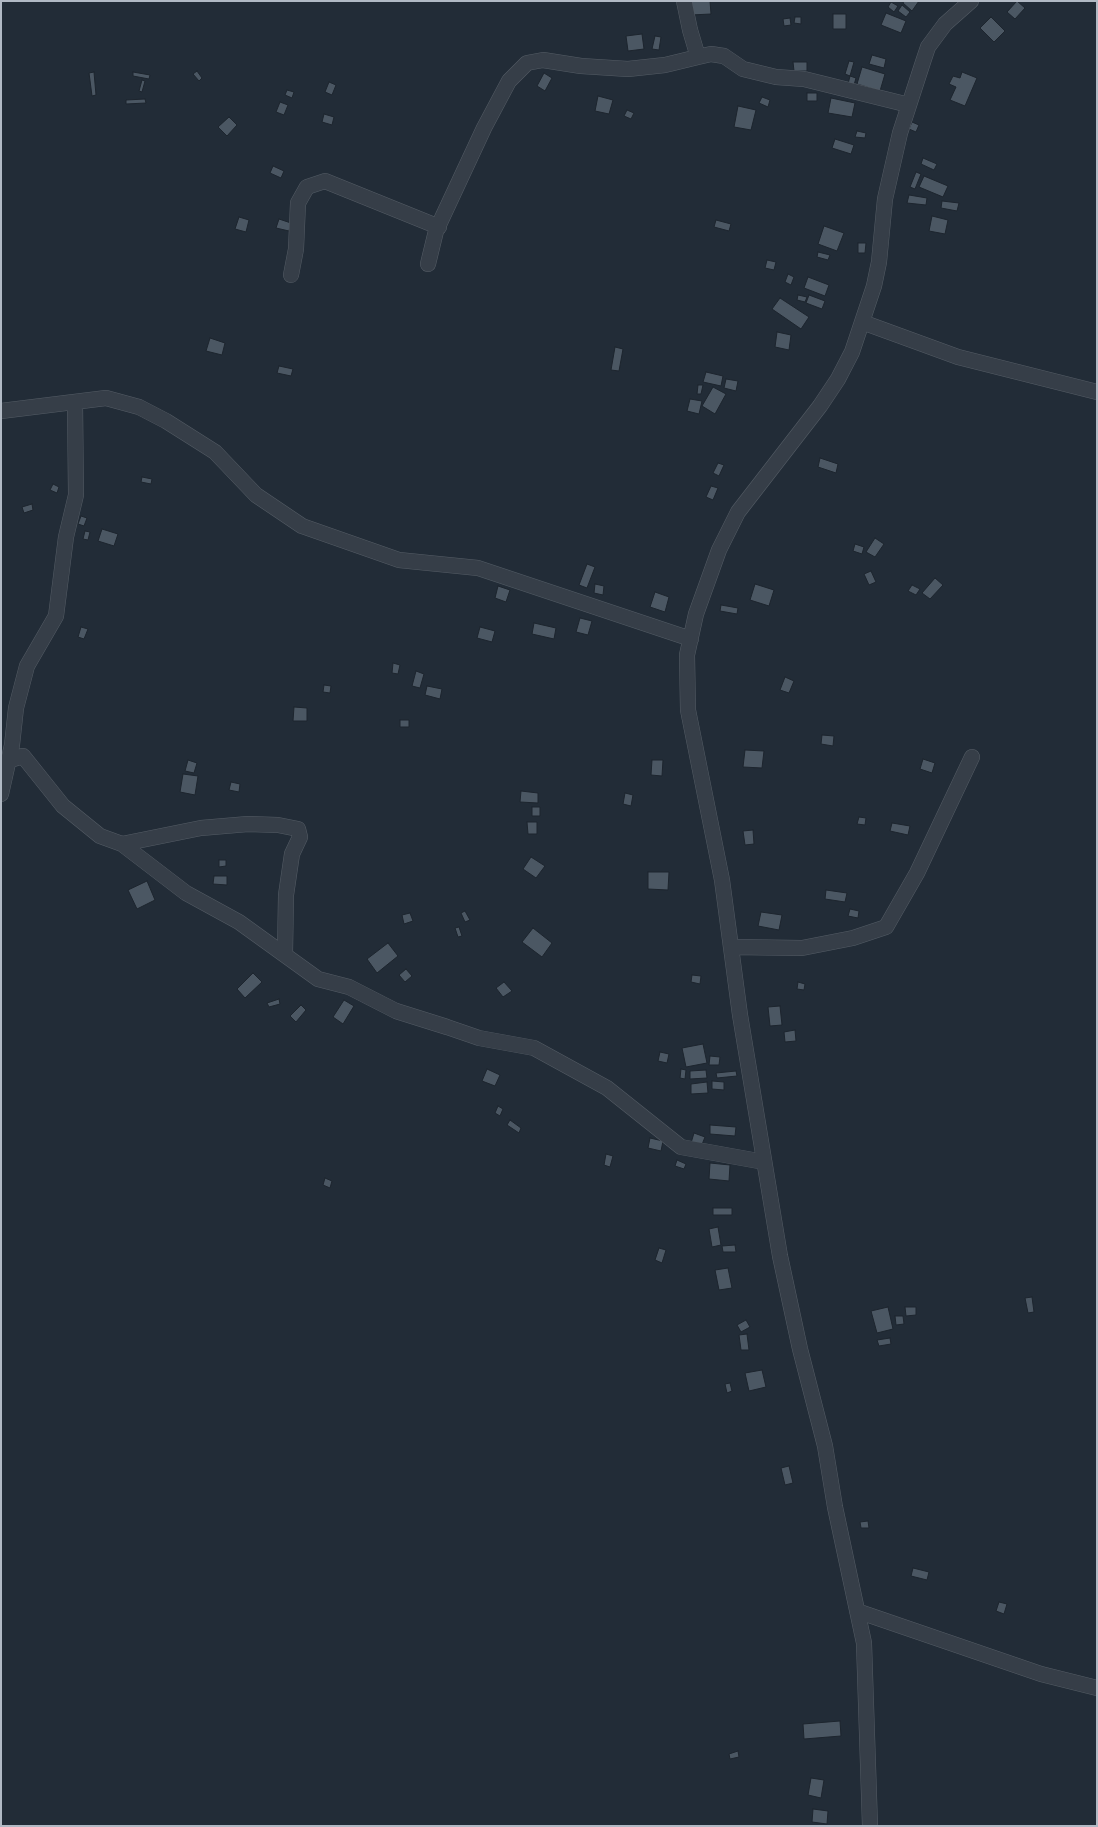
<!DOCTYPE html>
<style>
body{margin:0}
#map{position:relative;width:1098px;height:1827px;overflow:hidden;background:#222c37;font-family:Overpass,sans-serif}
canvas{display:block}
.frame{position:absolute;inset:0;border:2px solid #b1b9c4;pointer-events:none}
</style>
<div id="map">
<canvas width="1098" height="1827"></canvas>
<div class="frame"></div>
</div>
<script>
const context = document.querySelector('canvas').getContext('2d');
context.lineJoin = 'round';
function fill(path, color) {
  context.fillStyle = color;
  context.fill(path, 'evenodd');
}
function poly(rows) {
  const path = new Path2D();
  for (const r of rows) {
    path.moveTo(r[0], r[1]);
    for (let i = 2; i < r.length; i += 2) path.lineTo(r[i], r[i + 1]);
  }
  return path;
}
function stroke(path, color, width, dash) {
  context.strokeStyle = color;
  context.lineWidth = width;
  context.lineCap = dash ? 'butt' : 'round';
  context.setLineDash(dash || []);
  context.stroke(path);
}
const building = poly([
 [690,1,710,1,711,14,691,15,690,1],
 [904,1,919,1,912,11,903,3,904,1],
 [1017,1,1025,8,1015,19,1007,12,1017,1],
 [891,2,898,6,894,12,888,7,891,2],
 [902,5,910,12,906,17,898,11,902,5],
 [886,13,906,21,901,33,881,25,886,13],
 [833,14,846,14,846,29,833,29,833,14],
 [795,17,801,17,801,24,794,23,795,17],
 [991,17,1005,31,994,42,980,28,991,17],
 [790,18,791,25,784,26,783,19,790,18],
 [642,34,644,49,628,51,626,36,642,34],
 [655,36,661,37,659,50,652,49,655,36],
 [872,55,886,59,884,68,869,64,872,55],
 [849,61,854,62,850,76,845,74,849,61],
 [793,62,807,62,807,71,794,71,793,62],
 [862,67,885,74,880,91,857,84,862,67],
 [197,71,202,78,199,81,193,74,197,71],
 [94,72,96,95,92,96,89,73,94,72],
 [133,72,150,75,149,79,133,76,133,72],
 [962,72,977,78,965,106,950,100,956,87,949,84,953,76,960,78,962,72],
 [544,73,552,78,545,91,537,86,544,73],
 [850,76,856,78,854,85,848,84,850,76],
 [142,80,145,81,142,92,139,91,142,80],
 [329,82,336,85,332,95,325,92,329,82],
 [287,90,294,92,292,98,285,95,287,90],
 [807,93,817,93,817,101,807,101,807,93],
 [598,96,613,100,609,114,595,111,598,96],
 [762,97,770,100,768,107,759,103,762,97],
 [831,98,855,103,852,117,828,113,831,98],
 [145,99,146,103,126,104,126,100,145,99],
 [280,102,288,105,284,115,276,112,280,102],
 [738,106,756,110,751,130,734,127,738,106],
 [627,110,634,113,631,119,624,116,627,110],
 [324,114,334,117,332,125,322,122,324,114],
 [229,117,237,125,227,136,218,127,229,117],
 [912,122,919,125,916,132,909,129,912,122],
 [857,131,866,133,865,138,855,137,857,131],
 [835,139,854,145,851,154,832,148,835,139],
 [923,158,937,164,934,170,921,164,923,158],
 [273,166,284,171,281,178,270,173,273,166],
 [916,172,921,174,915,189,910,187,916,172],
 [924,176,948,186,943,197,919,187,924,176],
 [909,195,927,198,926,205,907,203,909,195],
 [942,201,959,203,957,211,941,208,942,201],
 [932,216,948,220,945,234,929,231,932,216],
 [239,217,249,220,246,232,235,229,239,217],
 [279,219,291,223,289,231,276,228,279,219],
 [716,220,731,224,729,231,714,227,716,220],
 [824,226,844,233,837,251,818,244,824,226],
 [858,243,866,243,865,253,858,253,858,243],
 [818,252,830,255,828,260,817,257,818,252],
 [767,260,776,262,774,270,765,268,767,260],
 [788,274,794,277,791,285,785,282,788,274],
 [808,277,829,285,825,296,804,288,808,277],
 [798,295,807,297,805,302,797,300,798,295],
 [809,295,825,301,822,309,806,303,809,295],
 [780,298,809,317,801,329,772,309,780,298],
 [777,332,791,335,789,350,775,347,777,332],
 [210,338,225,343,222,355,206,351,210,338],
 [615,347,623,349,619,371,611,370,615,347],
 [279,366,293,369,291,376,277,373,279,366],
 [706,372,723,376,721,386,703,382,706,372],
 [726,379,738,381,736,391,724,388,726,379],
 [698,385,703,385,701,394,697,394,698,385],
 [713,387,726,394,715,414,702,406,713,387],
 [690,399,702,401,699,414,687,411,690,399],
 [820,458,838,464,836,473,818,467,820,458],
 [718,463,724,465,719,476,713,473,718,463],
 [142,477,152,479,151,484,141,482,142,477],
 [53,484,59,487,57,493,50,490,53,484],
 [711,486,718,488,713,500,706,497,711,486],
 [32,504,33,510,24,513,22,507,32,504],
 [81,516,87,518,84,526,78,524,81,516],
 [102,529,118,534,114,546,98,541,102,529],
 [85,531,90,532,88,540,83,539,85,531],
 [875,538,884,544,875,557,866,552,875,538],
 [855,544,864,547,862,554,853,551,855,544],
 [587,564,595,567,587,588,579,585,587,564],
 [871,571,876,582,869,585,864,574,871,571],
 [935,578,943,585,930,599,922,593,935,578],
 [595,584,604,586,603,595,594,593,595,584],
 [755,584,774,590,769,606,750,600,755,584],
 [912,585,920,589,916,595,908,591,912,585],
 [498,586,510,590,506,602,495,598,498,586],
 [655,592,669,597,665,612,650,607,655,592],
 [721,605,738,608,737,614,720,611,721,605],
 [580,618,592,621,588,635,576,632,580,618],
 [534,623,556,628,554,639,532,634,534,623],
 [81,627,88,629,84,639,78,637,81,627],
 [480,627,495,631,492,642,477,638,480,627],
 [393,663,400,665,398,674,392,673,393,663],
 [416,671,424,674,420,688,412,686,416,671],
 [785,677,794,681,789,693,780,690,785,677],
 [324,685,331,686,330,693,323,692,324,685],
 [427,686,442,689,440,699,425,695,427,686],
 [294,707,307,708,307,721,293,721,294,707],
 [400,720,409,720,409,727,400,727,400,720],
 [822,735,834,736,833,746,821,744,822,735],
 [745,750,764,751,762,768,743,767,745,750],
 [923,759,935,763,932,773,920,769,923,759],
 [188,760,197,763,194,773,185,771,188,760],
 [652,760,663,760,662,776,651,775,652,760],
 [183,774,198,776,195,795,180,792,183,774],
 [231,782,240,784,239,792,229,790,231,782],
 [521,791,538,793,538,803,520,802,521,791],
 [625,793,633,795,631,806,623,804,625,793],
 [532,807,540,807,540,816,532,816,532,807],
 [859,817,866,818,865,825,857,824,859,817],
 [527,822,537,822,537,834,528,834,527,822],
 [892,823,910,826,908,835,890,831,892,823],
 [753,830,754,844,745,845,743,831,753,830],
 [531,857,545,866,536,878,523,869,531,857],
 [219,860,226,860,226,866,219,867,219,860],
 [648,872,669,872,668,890,648,889,648,872],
 [214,876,227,876,227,885,213,884,214,876],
 [147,881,155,900,137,909,128,890,147,881],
 [826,890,847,893,845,902,825,899,826,890],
 [850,909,859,911,858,918,848,916,850,909],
 [465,911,470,920,465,922,461,913,465,911],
 [761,912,782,915,779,930,758,926,761,912],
 [410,913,413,921,404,924,402,915,410,913],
 [459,927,462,936,458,937,455,928,459,927],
 [533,928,552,943,542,957,522,942,533,928],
 [388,943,398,956,377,973,367,959,388,943],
 [406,969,412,976,405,982,399,975,406,969],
 [253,973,262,982,245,998,237,989,253,973],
 [692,975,701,976,700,984,691,982,692,975],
 [504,982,512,991,503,997,496,988,504,982],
 [798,982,805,984,804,990,797,989,798,982],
 [279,999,280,1004,269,1007,267,1003,279,999],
 [344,1000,354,1006,343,1024,333,1017,344,1000],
 [301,1005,306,1010,296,1022,290,1016,301,1005],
 [780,1006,782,1025,770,1026,768,1007,780,1006],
 [795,1030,796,1041,785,1042,784,1032,795,1030],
 [703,1044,707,1063,686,1067,682,1048,703,1044],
 [660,1052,669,1054,667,1063,658,1061,660,1052],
 [710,1056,720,1057,719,1065,709,1065,710,1056],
 [487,1069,500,1075,495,1086,482,1081,487,1069],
 [681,1069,686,1070,685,1079,680,1078,681,1069],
 [706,1070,707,1078,690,1079,690,1071,706,1070],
 [736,1071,737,1076,717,1078,716,1073,736,1071],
 [712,1081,724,1082,724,1090,712,1089,712,1081],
 [707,1082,708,1093,691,1094,691,1084,707,1082],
 [498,1106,503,1109,500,1116,495,1113,498,1106],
 [510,1120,521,1128,519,1133,507,1125,510,1120],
 [710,1125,736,1127,735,1136,710,1134,710,1125],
 [694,1133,705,1137,701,1147,691,1143,694,1133],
 [650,1138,663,1141,661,1151,648,1148,650,1138],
 [606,1154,613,1156,610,1167,604,1165,606,1154],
 [677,1160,686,1164,684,1169,675,1166,677,1160],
 [710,1163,730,1165,729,1181,709,1179,710,1163],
 [325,1178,332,1181,330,1188,323,1185,325,1178],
 [713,1208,732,1208,732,1215,713,1215,713,1208],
 [718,1227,721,1245,712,1247,709,1229,718,1227],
 [735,1245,736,1252,723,1252,722,1246,735,1245],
 [659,1248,666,1250,662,1263,655,1260,659,1248],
 [728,1268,732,1288,719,1290,715,1270,728,1268],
 [1032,1297,1034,1312,1028,1313,1025,1298,1032,1297],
 [888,1307,893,1329,877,1333,871,1311,888,1307],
 [905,1307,916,1307,916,1315,906,1316,905,1307],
 [895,1316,903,1316,904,1324,896,1325,895,1316],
 [746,1320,750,1327,741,1332,737,1325,746,1320],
 [747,1334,749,1350,741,1350,739,1335,747,1334],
 [890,1338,891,1344,879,1346,877,1340,890,1338],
 [762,1370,766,1387,749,1391,745,1373,762,1370],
 [730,1383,732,1391,727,1393,725,1384,730,1383],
 [789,1466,793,1483,785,1485,781,1468,789,1466],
 [868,1521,869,1528,861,1528,860,1522,868,1521],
 [913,1568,929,1572,927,1580,911,1576,913,1568],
 [999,1602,1007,1604,1004,1614,996,1611,999,1602],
 [840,1721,841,1736,804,1739,803,1724,840,1721],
 [738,1751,739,1757,730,1759,729,1754,738,1751],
 [811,1778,824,1780,821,1798,808,1795,811,1778],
 [813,1809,828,1811,827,1824,812,1822,813,1809]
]);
fill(building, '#4b5763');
stroke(building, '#1d252e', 1);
const minor = poly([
 [684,1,690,30,698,57,711,54,724,56,743,69,776,77,804,79,909,105],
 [428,264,436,231,484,128,509,81,527,63,543,60,581,66,628,69,665,65,698,57],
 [291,275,296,249,298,203,307,187,325,181,439,227],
 [862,322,958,357,1097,392],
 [1,411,106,398,139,407,166,421,215,452,256,495,302,526,399,560,478,568,691,639],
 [10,760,23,756,63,806,100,836,122,844,186,893,239,922,318,979,349,987,396,1011,447,1027,479,1038,534,1048,607,1088,681,1147,764,1162],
 [1,794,12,745,16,708,27,666,56,616,66,537,76,495,75,402],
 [122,844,201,828,248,824,278,825,298,829,300,837,292,854,286,895,285,954],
 [732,947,802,948,853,938,886,927,917,873,972,757],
 [857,1611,1041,1674,1097,1688],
 [870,1826,864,1643,835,1507,825,1446,800,1349,780,1256,740,1015,722,880,688,710,687,655,696,614,719,550,738,512,820,406,838,379,852,352,874,286,879,262,885,199,900,133,923,62,928,47,945,24,971,1]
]);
stroke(minor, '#545c65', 16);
stroke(minor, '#363e48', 15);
</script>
